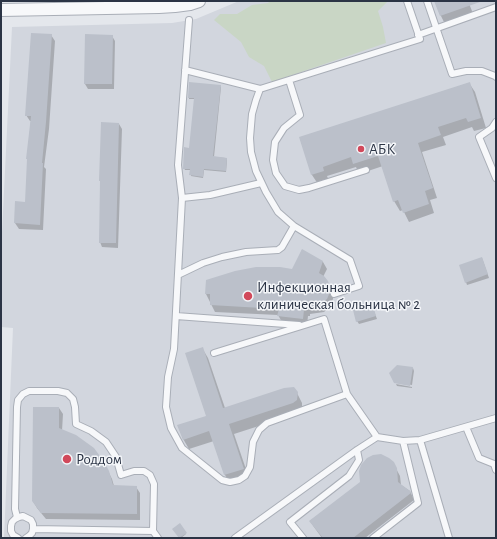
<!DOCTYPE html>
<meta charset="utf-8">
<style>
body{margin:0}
#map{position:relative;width:497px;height:539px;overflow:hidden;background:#e4e7ec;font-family:"Alegreya Sans",sans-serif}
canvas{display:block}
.frame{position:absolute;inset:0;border:2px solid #2b3445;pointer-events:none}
</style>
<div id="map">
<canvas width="497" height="539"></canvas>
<div class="frame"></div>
</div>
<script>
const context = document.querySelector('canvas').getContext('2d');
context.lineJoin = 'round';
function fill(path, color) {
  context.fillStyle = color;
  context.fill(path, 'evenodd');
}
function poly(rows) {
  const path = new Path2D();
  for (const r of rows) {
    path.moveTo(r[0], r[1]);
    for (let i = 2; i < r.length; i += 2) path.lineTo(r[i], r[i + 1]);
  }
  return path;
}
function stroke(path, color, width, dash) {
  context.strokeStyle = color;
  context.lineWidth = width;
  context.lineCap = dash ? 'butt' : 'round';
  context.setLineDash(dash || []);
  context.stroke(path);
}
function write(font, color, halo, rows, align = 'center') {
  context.font = font + ' "Alegreya Sans",sans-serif';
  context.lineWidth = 3;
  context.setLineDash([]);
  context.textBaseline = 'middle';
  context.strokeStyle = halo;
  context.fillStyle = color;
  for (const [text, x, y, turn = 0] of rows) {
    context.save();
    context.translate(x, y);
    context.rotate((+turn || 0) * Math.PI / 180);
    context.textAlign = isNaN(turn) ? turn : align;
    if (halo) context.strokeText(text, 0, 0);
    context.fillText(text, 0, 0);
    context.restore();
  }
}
fill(poly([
 [239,1,496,1,496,538,4,538,13,328,1,327,1,253,12,27,172,23,196,19]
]), '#d2d6de');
fill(poly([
 [270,1,388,1,378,11,383,27,386,43,272,82,264,66,249,57,241,42,214,20,220,14,237,14,252,5,268,3]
]), '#c9d6c5');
fill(poly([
 [435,1,468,1,474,16,446,26,441,16],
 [51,35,55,41,49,129,44,167,46,169,43,230,19,229,15,223,26,203,28,161,27,159,31,121,30,121,26,115],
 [112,36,115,41,114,89,88,89,85,84],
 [469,83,475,92,486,128,474,131,472,127,443,137,446,145,422,152,437,198,430,200,434,213,409,222,403,210,400,211,394,201,383,166,359,174,356,167,327,176,329,181,318,184,312,175,300,138],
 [220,86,221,87,214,157,226,158,227,160,226,172,204,170,203,178,191,176,191,170,185,170,184,168,190,149,195,99,189,99,189,97],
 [119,124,122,129,118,248,102,247,100,242,101,183,100,181],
 [302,250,323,262,327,269,323,277,331,289,333,295,333,299,330,306,324,312,310,314,310,316,308,316,307,325,282,322,278,315,215,312,206,294,293,270],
 [482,258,489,278,467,285,466,282],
 [372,306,377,319,359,324,357,321],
 [202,348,208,358,225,408,297,393,302,403,302,409,299,413,234,434,249,478,231,484,225,475,214,441,189,449,182,437,207,416],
 [413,368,414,371,412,385,395,382],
 [396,384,412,387,412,388,397,386],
 [59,408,63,414,62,431,104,463,112,479,114,486,136,487,140,493,140,520,46,519,37,508,33,501],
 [393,463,400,476,401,485,410,491,414,500,365,538,322,538,314,527,310,521,361,483],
 [180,525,186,534,181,538,180,538,174,529]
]), '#0003');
fill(poly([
 [434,1,480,1,480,2,440,16],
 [31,33,52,34,46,122,42,163,43,163,40,225,14,223,15,201,25,202,27,159,26,159,31,116,25,116],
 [85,34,113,35,112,84,84,84],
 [189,82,221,85,213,156,227,158,226,171,204,169,203,177,189,175,190,169,183,169,184,147,189,148,194,98,188,98],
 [470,82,481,118,468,122,466,118,438,127,441,135,418,143,433,188,425,191,429,204,403,213,398,200,393,202,378,156,353,164,351,157,323,167,324,171,311,175,299,137],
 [101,122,119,123,116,243,99,243,100,181,99,181],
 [302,249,323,261,319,273,324,276,328,281,330,287,330,292,327,299,320,305,307,308,306,309,304,310,303,319,277,316,279,309,210,305,210,294,205,294,206,280,235,271,256,267,280,267,292,269],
 [482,257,488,274,465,283,459,265],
 [373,305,376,316,356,322,353,310],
 [203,347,223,408,284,388,294,387,298,392,297,400,293,403,229,424,244,469,224,475,209,431,183,440,177,425,206,416,185,353],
 [397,365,413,367,410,386,394,383,389,373],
 [33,407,59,407,59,428,76,435,94,448,105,463,109,471,113,485,137,486,137,514,41,513,32,501],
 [381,454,389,458,394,462,397,468,398,482,410,491,411,493,353,538,323,538,309,521,360,482,359,471,361,465,367,458,373,455],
 [180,523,187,533,179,538,172,529]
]), '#bbc0ca');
const lane = poly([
 [427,1,452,74,466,71,482,71,495,76,496,77],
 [189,20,178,165,182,198,174,349,168,377,166,407,171,428,182,448,222,480,230,482,239,480,245,476,250,467,253,442,259,430,267,423,347,394,324,319,214,353],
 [418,35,496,7],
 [185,70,260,89,420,39,407,1],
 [289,80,300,115,284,128,275,142,273,160,276,173,285,186,299,190,309,188,366,170],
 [496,122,492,128,479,137,496,178],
 [182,198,210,195,261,183],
 [294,226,350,260,359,286,334,294],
 [178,275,203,263,222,257,246,252,278,250,282,247,294,226,278,212,266,192,256,171,251,152,250,138,252,114,256,100,260,89],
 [176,316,299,325],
 [347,394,377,437,403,441,420,440,496,418],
 [466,427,479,458,494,464,496,470],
 [420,440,449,538],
 [17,517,15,509,17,407,18,400,23,394,29,391,58,391,67,393,73,399,75,407,76,424,91,431,106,442,116,457,121,475,134,471,144,471,150,475,154,484,153,531],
 [33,529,153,531,158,538],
 [18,538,13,535,11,531,11,526,12,522,15,519,19,517,23,516,31,520,33,524,33,529,32,533,29,536,26,538],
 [235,538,357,450,377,437],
 [303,538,290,522,349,476,359,460,357,450],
 [373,538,418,503,403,441]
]);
const street = poly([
 [1,10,159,7,175,6,190,4,199,1]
]);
stroke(lane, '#a9aeb7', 8);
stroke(street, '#a9aeb7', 14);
stroke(lane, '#f7f8fa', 6);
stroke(street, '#f7f8fa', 12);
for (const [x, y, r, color] of [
 [361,149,4,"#d1495b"],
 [248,296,5,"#d1495b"],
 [67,459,5,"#d1495b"]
]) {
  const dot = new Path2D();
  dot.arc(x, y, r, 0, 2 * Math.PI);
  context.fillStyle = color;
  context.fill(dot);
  stroke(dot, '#f4f6f9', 1.5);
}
write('15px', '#2b3445', '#f4f6f9', [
 ["АБК",369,149],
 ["Инфекционная",257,287],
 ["клиническая больница № 2",257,304],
 ["Роддом",76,459]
], 'left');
</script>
